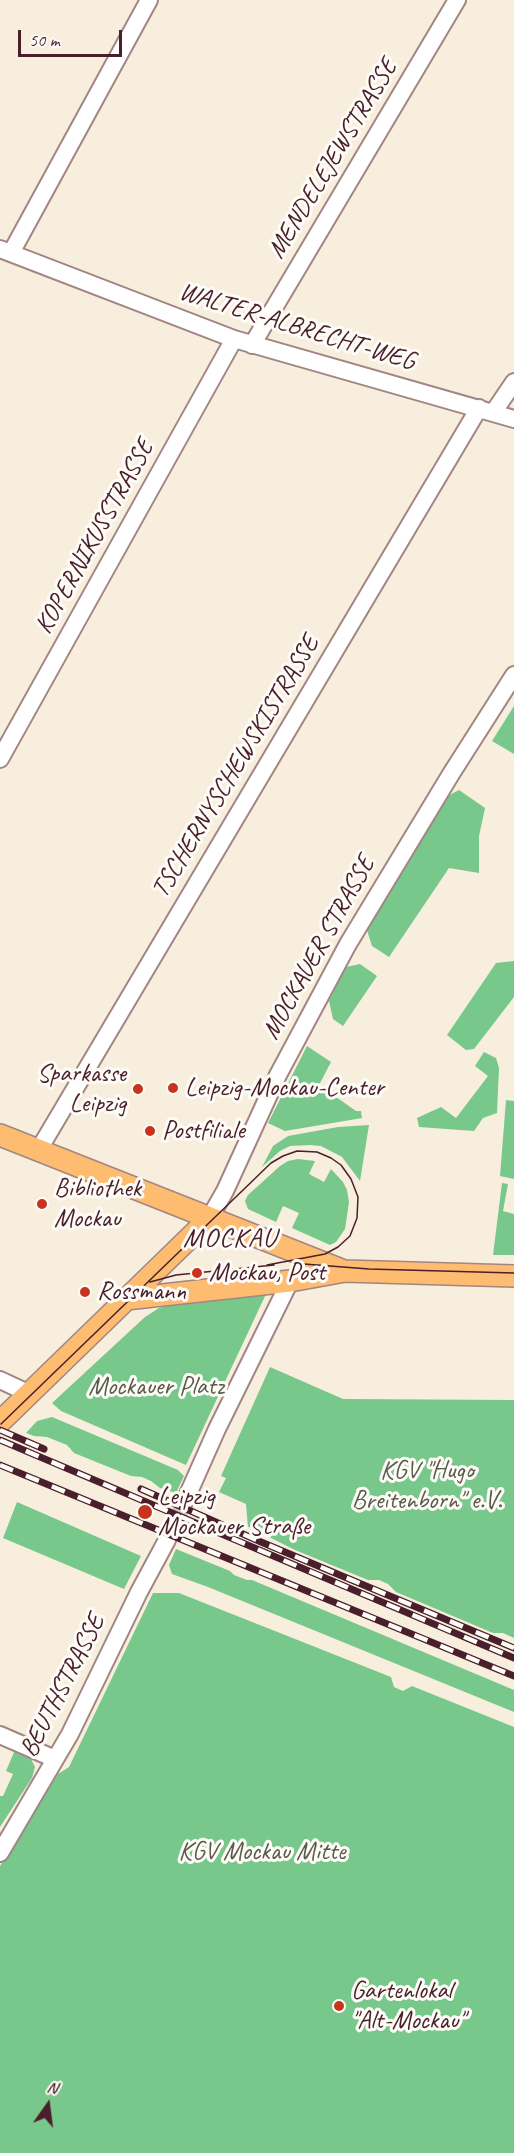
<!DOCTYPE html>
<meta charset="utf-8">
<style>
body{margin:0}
#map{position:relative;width:514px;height:2153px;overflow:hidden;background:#f8eedd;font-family:Caveat,sans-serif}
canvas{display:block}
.north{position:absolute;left:18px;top:2075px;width:60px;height:60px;-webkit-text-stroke:4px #fdfcf7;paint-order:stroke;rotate:14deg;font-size:16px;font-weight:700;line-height:24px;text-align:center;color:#4a1f2b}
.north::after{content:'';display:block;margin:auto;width:21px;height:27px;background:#4a1f2b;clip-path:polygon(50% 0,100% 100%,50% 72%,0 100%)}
.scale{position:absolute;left:18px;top:30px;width:104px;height:27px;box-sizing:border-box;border:3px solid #4a1f2b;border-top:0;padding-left:8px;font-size:18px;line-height:21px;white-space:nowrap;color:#4a1f2b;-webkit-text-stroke:4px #fdfcf7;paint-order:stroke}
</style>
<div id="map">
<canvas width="514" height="2153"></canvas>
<div class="north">N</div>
<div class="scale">50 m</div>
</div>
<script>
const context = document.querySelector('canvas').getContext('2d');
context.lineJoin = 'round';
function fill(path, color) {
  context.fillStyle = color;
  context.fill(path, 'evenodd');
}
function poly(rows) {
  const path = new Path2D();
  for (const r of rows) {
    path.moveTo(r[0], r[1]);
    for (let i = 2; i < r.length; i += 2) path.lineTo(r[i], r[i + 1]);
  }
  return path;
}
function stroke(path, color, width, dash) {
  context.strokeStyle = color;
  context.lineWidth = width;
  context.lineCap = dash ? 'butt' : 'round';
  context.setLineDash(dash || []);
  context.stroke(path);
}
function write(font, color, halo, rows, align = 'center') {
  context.font = font + ' Caveat,sans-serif';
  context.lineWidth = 6;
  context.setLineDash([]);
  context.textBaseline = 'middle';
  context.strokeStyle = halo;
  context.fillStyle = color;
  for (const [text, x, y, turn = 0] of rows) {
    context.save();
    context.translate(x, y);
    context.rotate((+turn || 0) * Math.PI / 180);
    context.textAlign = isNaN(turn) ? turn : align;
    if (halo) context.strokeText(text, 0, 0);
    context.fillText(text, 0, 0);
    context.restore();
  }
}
fill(poly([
 [514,706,514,754,492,741],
 [459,790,485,808,479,836,479,873,449,868,389,957,372,946,366,927,444,798],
 [514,961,514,997,474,1049,466,1050,447,1035,496,963],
 [360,964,377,976,343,1026,333,1019,329,1001,346,967],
 [307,1046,331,1062,319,1085,356,1111,361,1111,362,1118,285,1131,268,1123],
 [484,1052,496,1058,499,1068,497,1113,483,1118,474,1131,419,1127,417,1118,441,1107,456,1118,488,1076,475,1066],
 [506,1100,514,1101,514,1179,500,1176],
 [369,1125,360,1181,342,1157,321,1146,310,1145,290,1146,280,1151,262,1167,273,1146,288,1136,338,1127],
 [298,1159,315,1161,309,1174,324,1182,331,1169,343,1182,347,1190,349,1202,345,1229,336,1242,330,1245,292,1228,299,1213,283,1206,276,1222,248,1209,245,1201,248,1195,280,1166,288,1161],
 [502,1183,508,1184,503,1211,514,1214,514,1255,493,1255],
 [266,1294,186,1465,61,1411,52,1403,145,1317,159,1308,178,1303],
 [270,1367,343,1399,514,1400,514,1638,503,1633,493,1633,396,1592,388,1584,379,1580,368,1580,295,1550,271,1538,266,1532,256,1528,248,1527,246,1504,219,1492,226,1478,221,1476],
 [52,1417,178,1470,184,1476,176,1493,160,1488,151,1481,142,1477,131,1476,74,1453,67,1445,47,1437,34,1436,26,1433,37,1421],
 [17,1502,141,1556,124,1589,3,1538],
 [176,1549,230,1571,234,1575,247,1580,252,1580,514,1690,514,1712,208,1587,172,1574,169,1565],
 [153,1593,179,1593,391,1677,394,1687,403,1691,412,1686,514,1727,514,2153,0,2153,0,1866,58,1774,69,1767],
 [15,1750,30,1757,35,1767,32,1778,0,1827,0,1796,3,1796,13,1774,6,1771]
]), '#77c88a');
stroke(poly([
 [167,1540,185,1501]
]), '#d5c5b9', 16, [16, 8]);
const minor = poly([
 [0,249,234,339,514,419],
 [11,253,149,0],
 [252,345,457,0],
 [493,413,514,382],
 [0,759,234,339],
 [38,1151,479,408],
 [209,1219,225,1191,278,1075,348,944,451,774,514,675],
 [0,1380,30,1394],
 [185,1501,217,1429,290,1281],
 [0,1735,55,1759],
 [0,1853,70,1734,139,1592,167,1540]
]);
const major = poly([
 [0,1135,344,1271],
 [126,1299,290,1281,345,1271,514,1276],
 [0,1422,209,1219]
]);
stroke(minor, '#a18684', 20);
stroke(major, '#a18684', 24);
stroke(minor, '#fff', 16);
stroke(major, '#fdbc70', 21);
stroke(poly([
 [304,1264,369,1269,514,1273],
 [150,1282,176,1275,274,1265],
 [1,1424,271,1163,283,1156,297,1151,317,1152,331,1158,341,1165,351,1179,358,1197,357,1218,350,1236,338,1247,325,1254,267,1265]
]), '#4a1f2b', 1.5);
const rail = poly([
 [0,1430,44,1449],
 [0,1440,514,1658],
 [0,1465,514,1676],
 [141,1489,261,1542,514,1648]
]);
stroke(rail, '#4a1f2b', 7);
stroke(rail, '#fdfcf7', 4.5, [14]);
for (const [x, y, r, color] of [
 [173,1088,6,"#c8321e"],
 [138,1089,6,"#c8321e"],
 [150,1131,6,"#c8321e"],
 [42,1204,6,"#c8321e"],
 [197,1273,6,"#c8321e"],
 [85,1292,6,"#c8321e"],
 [145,1512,8,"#c8321e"],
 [339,2006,6,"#c8321e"]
]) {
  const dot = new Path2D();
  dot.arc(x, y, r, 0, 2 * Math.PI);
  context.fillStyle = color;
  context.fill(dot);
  stroke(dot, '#fdfcf7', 2);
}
write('26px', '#4a1f2b', '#fdfcf7', [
 ["MENDELEJEWSTRASSE",333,159,-59],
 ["WALTER-ALBRECHT-WEG",297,327,17],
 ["KOPERNIKUSSTRASSE",95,537,-61],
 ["TSCHERNYSCHEWSKISTRASSE",236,767,-59],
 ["MOCKAUER STRASSE",319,948,-61],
 ["BEUTHSTRASSE",63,1686,-63]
]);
write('26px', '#4a1f2b', '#fdfcf7', [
 ["Sparkasse",126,1074,"right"],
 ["Leipzig",126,1104,"right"],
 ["Leipzig-Mockau-Center",185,1088],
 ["Postfiliale",162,1131],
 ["Bibliothek",54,1189],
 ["Mockau",54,1219],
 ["Mockau, Post",209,1273],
 ["Rossmann",97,1292],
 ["Leipzig",158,1497],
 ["Mockauer Straße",158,1527],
 ["Gartenlokal",351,1991],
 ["\"Alt-Mockau\"",351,2021]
], 'left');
write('26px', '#5a5a4c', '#fdfcf7', [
 ["Mockauer Platz",156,1387],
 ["KGV \"Hugo",427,1471],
 ["Breitenborn\" e.V.",427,1501],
 ["KGV Mockau Mitte",262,1852]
]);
context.letterSpacing = '1.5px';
write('27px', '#4a1f2b', '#fdfcf7', [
 ["MOCKAU",230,1239]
]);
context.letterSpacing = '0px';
</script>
